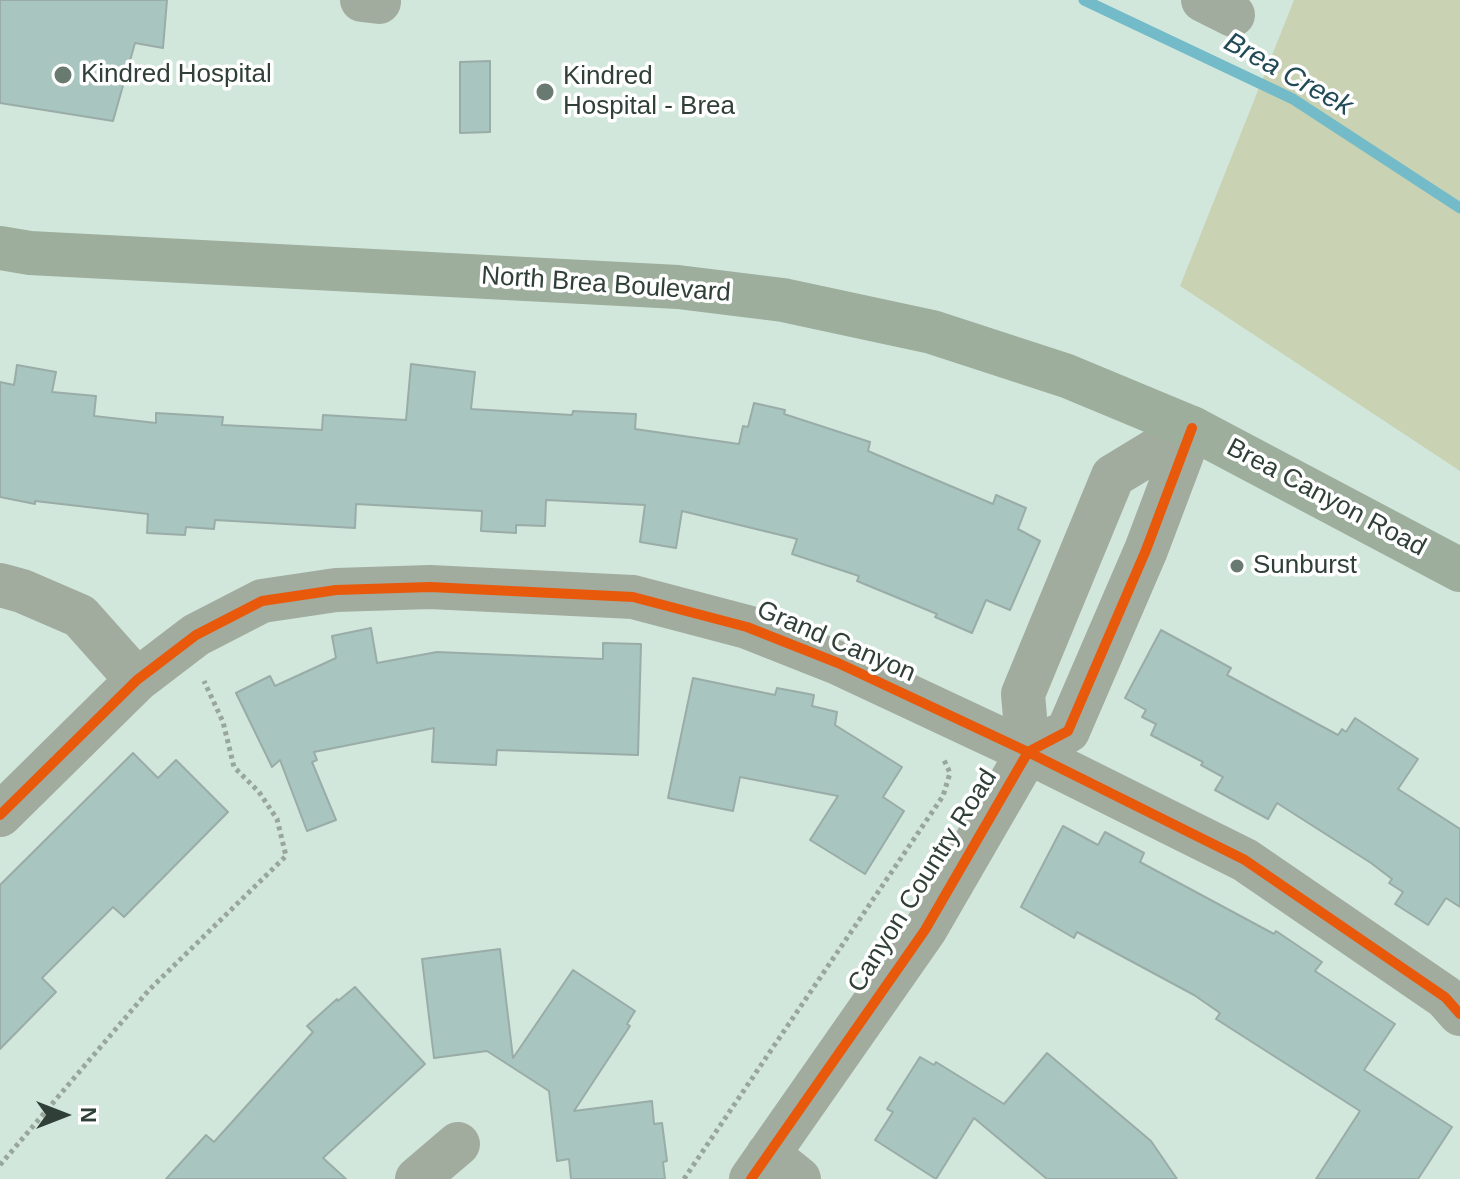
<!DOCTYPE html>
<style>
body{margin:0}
#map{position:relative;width:1460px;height:1179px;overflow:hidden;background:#d2e7dc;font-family:Helvetica,sans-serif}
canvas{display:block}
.north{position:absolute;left:24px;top:1075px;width:80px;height:80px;-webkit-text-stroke:6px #fff;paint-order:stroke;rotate:90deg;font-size:22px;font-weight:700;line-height:32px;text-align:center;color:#304038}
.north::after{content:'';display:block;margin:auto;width:28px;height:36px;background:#304038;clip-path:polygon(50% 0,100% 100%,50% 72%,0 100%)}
</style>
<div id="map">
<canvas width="1460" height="1179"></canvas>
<div class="north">N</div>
</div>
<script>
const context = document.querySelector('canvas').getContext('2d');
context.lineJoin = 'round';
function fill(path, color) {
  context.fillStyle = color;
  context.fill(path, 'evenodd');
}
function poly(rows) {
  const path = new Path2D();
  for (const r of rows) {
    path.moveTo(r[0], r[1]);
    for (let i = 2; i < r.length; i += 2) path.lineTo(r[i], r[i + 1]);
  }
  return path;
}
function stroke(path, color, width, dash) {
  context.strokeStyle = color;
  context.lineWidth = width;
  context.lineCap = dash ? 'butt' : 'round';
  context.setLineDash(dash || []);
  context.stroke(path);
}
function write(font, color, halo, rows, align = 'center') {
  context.font = font + ' Helvetica,sans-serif';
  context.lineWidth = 7;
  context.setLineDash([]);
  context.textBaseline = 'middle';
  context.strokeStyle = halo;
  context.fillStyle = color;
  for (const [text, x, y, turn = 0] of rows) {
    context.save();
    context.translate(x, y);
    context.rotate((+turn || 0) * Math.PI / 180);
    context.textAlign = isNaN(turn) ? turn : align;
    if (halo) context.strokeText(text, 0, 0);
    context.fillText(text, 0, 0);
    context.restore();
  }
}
fill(poly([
 [1294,0,1460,0,1460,471,1180,286]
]), '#c9d3b3');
stroke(poly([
 [1084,0,1293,99,1460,208]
]), '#73bbc8', 11);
const building = poly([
 [0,0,167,0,163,48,135,43,113,121,0,103,0,0],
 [490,61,490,132,460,133,460,62,490,61],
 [411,364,475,372,471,409,572,415,573,411,636,414,635,429,739,444,743,426,748,427,754,403,785,410,784,414,870,442,868,451,993,504,996,495,1026,508,1018,529,1040,541,1010,610,986,600,972,633,935,617,937,614,857,581,859,576,792,554,797,539,682,511,676,548,640,542,645,505,546,500,545,526,516,525,516,533,481,531,482,511,356,504,355,528,215,520,214,529,186,527,185,535,147,533,148,514,35,501,35,504,0,497,0,382,14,385,17,365,56,372,52,392,96,396,94,416,156,423,156,413,223,417,222,425,322,430,323,415,406,420,411,364],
 [371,628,377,663,437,652,603,659,603,643,641,644,638,755,497,750,496,765,432,762,434,728,314,752,317,760,312,762,336,820,307,831,280,760,272,767,236,693,270,676,275,686,336,658,332,636,371,628],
 [1161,630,1231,668,1227,675,1338,735,1342,729,1346,732,1355,718,1418,759,1398,789,1460,829,1460,907,1446,898,1428,925,1395,904,1403,892,1389,883,1392,879,1371,863,1277,803,1268,819,1215,790,1223,777,1201,765,1203,762,1151,735,1156,724,1142,717,1146,710,1125,698,1161,630],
 [693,678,775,695,777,688,814,695,812,706,837,712,835,725,902,767,883,797,904,811,865,874,810,840,838,796,740,777,733,811,668,798,693,678],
 [133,753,158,778,176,760,228,812,124,917,113,907,42,978,56,992,0,1049,0,885,133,753],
 [1063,826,1098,845,1105,832,1144,853,1140,862,1274,934,1276,931,1322,962,1315,971,1395,1024,1364,1070,1452,1127,1418,1179,1316,1179,1360,1111,1216,1019,1220,1013,1194,995,1077,932,1074,938,1021,907,1063,826],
 [500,949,513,1058,573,970,635,1011,627,1024,630,1026,574,1111,652,1101,654,1124,662,1123,667,1161,663,1162,665,1179,571,1179,569,1159,557,1161,549,1091,487,1051,434,1058,422,959,500,949],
 [355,987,425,1064,323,1158,346,1179,166,1179,206,1135,214,1142,313,1032,307,1026,337,999,338,1001,355,987],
 [1047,1053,1151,1141,1177,1179,1047,1179,974,1118,936,1179,875,1140,893,1112,887,1109,920,1057,934,1065,936,1062,1004,1104,1047,1053]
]);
fill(building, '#a8c5bf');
stroke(building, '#9aaca7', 2);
stroke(poly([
 [0,1165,149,990,286,856,277,819,259,792,234,767,223,722,204,681],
 [684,1179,943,796,950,773,943,758]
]), '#99a69a', 5, [4, 4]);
stroke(poly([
 [362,0,379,2],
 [1203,0,1233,15],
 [0,585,22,591,80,616,137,680],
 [1028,752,1023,694,1113,476,1192,428],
 [0,815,137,680,196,635,262,601,336,590,430,587,633,597,747,627,838,663,1028,752,1245,860,1445,997,1460,1014],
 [768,1154,799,1179],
 [417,1179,458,1144],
 [751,1179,925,930,1028,752,1068,731,1146,550,1192,428]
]), '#a1ac9e', 44);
stroke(poly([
 [0,248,30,253,678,287,783,300,932,332,1067,376,1192,428,1460,570]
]), '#9eae9d', 44);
stroke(poly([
 [0,815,137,680,196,635,262,601,336,590,430,587,633,597,747,627,838,663,1028,752,1245,860,1445,997,1460,1014],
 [751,1179,925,930,1028,752,1068,731,1146,550,1192,428]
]), '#e8590c', 10);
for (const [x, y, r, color] of [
 [63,75,10,"#697a71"],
 [545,92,10,"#697a71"],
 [1237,566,8,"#697a71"]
]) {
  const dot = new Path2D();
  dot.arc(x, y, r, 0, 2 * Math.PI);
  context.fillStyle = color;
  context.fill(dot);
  stroke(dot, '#fff', 3);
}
write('26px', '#304038', '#fff', [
 ["Kindred Hospital",81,75],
 ["Kindred",563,77],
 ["Hospital - Brea",563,107],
 ["Sunburst",1253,566]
], 'left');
write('26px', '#304038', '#fff', [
 ["North Brea Boulevard",606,285,4],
 ["Brea Canyon Road",1326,498,28],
 ["Grand Canyon",836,642,23],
 ["Canyon Country Road",923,881,-58]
]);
write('italic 28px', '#214b56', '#fff', [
 ["Brea Creek",1288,75,29]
]);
</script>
